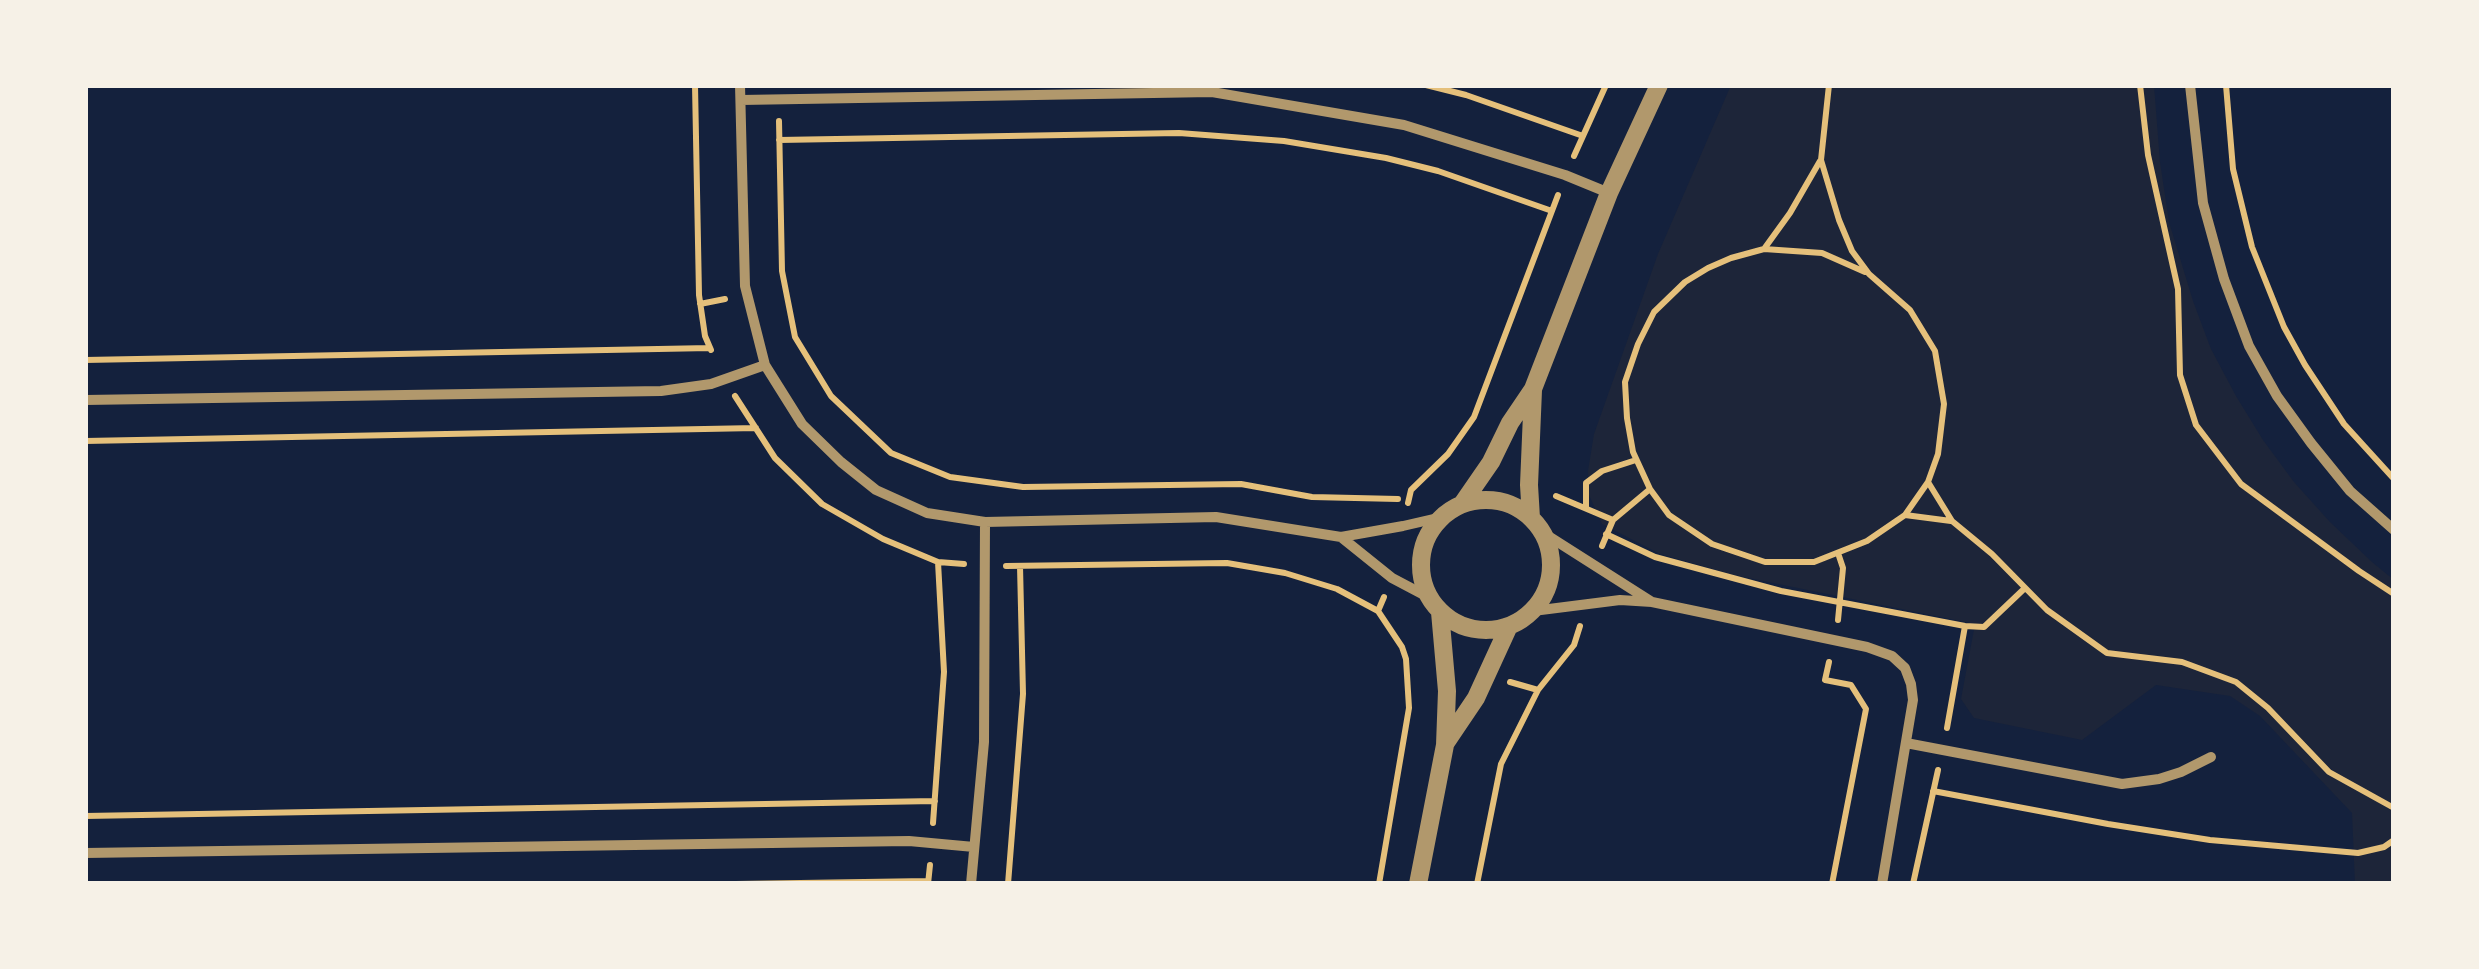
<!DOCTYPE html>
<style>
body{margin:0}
#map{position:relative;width:2479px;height:969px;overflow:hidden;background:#14213d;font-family:Roboto,sans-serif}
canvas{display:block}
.frame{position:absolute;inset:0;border:88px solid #f6f1e7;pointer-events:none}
</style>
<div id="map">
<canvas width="2479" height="969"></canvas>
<div class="frame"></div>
</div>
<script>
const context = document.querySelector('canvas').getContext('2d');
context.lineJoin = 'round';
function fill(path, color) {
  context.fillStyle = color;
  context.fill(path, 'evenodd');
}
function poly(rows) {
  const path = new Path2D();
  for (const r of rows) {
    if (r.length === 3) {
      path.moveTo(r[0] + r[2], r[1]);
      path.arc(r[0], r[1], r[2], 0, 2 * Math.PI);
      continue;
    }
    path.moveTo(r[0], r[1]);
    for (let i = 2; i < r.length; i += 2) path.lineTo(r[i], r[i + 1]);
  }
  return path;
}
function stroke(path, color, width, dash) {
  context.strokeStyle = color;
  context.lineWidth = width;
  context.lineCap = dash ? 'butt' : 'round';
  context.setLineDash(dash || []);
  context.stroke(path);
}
fill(poly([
 [1731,85,2154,85,2160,162,2169,222,2193,301,2211,349,2236,396,2263,440,2294,482,2330,522,2372,562,2394,580,2394,884,2355,884,2352,813,2260,716,2230,696,2156,685,2082,740,1974,718,1961,699,1975,624,1734,575,1660,554,1602,524,1589,495,1588,471,1594,434,1658,254]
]), '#1d2539');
stroke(poly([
 [695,85,699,295,705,336,711,350],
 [1426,85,1466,95,1583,136],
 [1829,85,1821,160,1839,220,1852,251,1869,274,1910,310,1935,351,1944,404,1938,454,1928,482,1952,521,1992,554,2047,610,2107,653,2182,662,2236,682,2268,708,2329,772,2394,808],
 [2140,85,2148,155,2178,289,2180,375,2196,425,2241,484,2359,571,2394,594],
 [2226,85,2233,169,2252,247,2284,327,2305,365,2344,424,2394,479],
 [779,121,782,271,795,337,831,396,891,453,950,477,1023,487,1241,484,1312,497,1398,499],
 [779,140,1179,133,1284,141,1386,158,1438,171,1552,211],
 [1574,156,1606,85],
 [1764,249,1790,213,1820,161],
 [1865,272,1822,253,1764,249,1731,258,1708,268,1685,282,1654,312,1638,344,1625,382,1627,418,1633,452,1650,489,1669,515,1712,544,1765,562,1814,562,1867,541,1905,515,1928,482],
 [700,304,725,299],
 [85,360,710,348],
 [735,396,775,458,822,504,883,539,938,562],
 [85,441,756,428],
 [1556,496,1613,520,1650,489],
 [1408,503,1411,490,1448,454,1474,417,1558,195],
 [1586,508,1586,483,1602,471,1636,460],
 [1905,515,1951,521],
 [1606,534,1655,557,1781,591,1965,626,1984,627,2025,588],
 [1602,546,1613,520],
 [1006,566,1227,563,1285,573,1337,589,1378,611],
 [1838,620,1843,568,1838,553],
 [1829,662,1825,680,1851,685,1866,709,1832,884],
 [1510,682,1538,690,1574,645,1580,626],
 [1947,728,1965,626],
 [1933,791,2108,824,2210,840,2358,853,2384,847,2394,840],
 [85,816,935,801],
 [933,823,944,672,938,562,964,564],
 [736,884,928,881],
 [928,884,930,865],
 [1008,884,1023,694,1020,566],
 [1379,884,1409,708,1406,659,1402,647,1378,611,1384,597],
 [1477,884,1501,764,1538,690],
 [1913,884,1938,770]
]), '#e5c07b', 6);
stroke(poly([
 [740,85,745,286,765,365,802,424,841,462,876,490,927,513,985,522,1216,517,1341,537,1403,526,1442,517],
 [2190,85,2203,203,2224,279,2249,346,2277,396,2311,443,2350,491,2394,530],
 [741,100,1212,92,1404,125,1565,175,1609,193],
 [85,400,661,391,711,384,765,365],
 [1542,532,1652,602],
 [1341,537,1392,578,1428,597],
 [1533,611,1620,600,1652,602,1867,647,1892,656,1905,668,1911,684,1913,700,1882,884],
 [1906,743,2122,784,2159,779,2181,772,2211,757],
 [85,853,909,841,974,847],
 [971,884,984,742,985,522]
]), '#b1986c', 10);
stroke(poly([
 [1486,565,65],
 [1462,504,1491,462,1510,423,1533,389,1609,193,1659,85],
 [1531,518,1529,485,1533,390],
 [1445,744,1476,698,1509,626],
 [1418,884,1445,745,1447,691,1440,612]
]), '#b1986c', 18);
</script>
